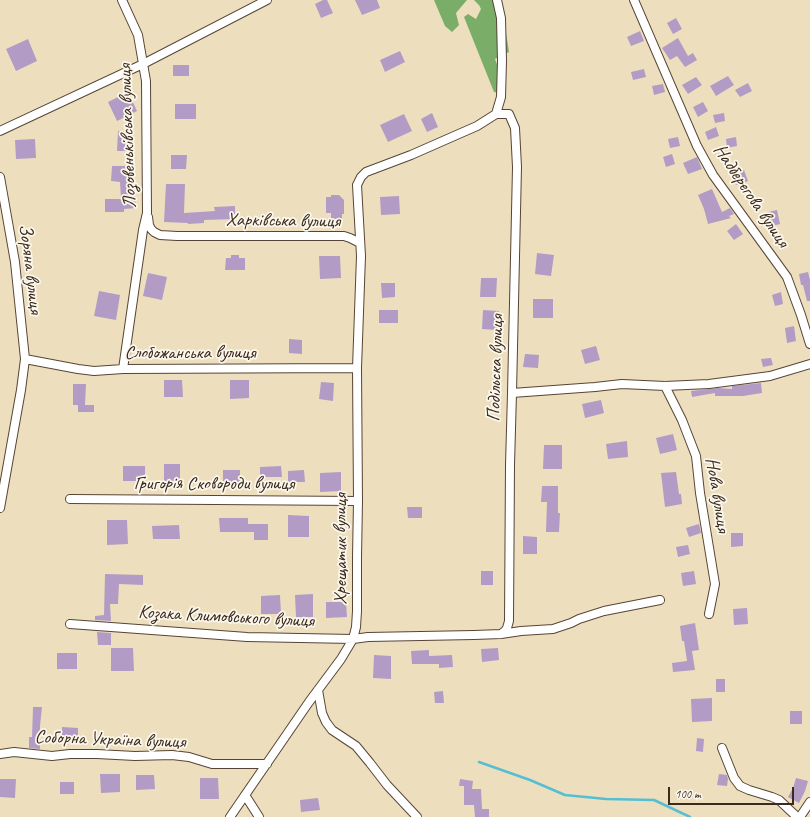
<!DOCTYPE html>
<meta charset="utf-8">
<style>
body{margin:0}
#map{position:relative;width:810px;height:817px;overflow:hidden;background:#eddfbe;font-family:Caveat,sans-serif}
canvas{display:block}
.scale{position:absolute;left:668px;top:787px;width:126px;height:18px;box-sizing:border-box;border:2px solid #3b2a1e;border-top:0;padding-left:5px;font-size:12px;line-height:14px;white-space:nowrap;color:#3b2a1e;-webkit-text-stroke:3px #fbf7ec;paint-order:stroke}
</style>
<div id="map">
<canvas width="810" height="817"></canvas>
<div class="scale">100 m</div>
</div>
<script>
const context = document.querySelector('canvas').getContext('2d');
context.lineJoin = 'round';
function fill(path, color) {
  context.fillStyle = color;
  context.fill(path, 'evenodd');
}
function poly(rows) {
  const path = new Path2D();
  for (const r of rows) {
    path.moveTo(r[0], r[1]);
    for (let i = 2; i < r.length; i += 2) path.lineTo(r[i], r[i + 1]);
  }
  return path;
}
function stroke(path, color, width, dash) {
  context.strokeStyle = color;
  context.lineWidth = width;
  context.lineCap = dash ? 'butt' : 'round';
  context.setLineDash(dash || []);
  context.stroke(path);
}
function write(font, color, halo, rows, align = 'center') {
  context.font = font + ' Caveat,sans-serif';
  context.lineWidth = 3.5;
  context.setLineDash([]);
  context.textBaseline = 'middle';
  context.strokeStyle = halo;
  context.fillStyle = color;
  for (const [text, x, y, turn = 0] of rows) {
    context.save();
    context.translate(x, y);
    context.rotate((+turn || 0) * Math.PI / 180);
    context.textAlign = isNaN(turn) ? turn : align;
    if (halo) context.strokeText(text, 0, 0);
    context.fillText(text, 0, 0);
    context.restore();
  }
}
fill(poly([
 [434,0,467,0,456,13,459,25,452,32,445,26],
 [474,0,499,0,501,1,509,52,495,59,506,88,506,95,494,92,464,17,468,14,476,19,481,9,479,5]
]), '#7aad68');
stroke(poly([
 [479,762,530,780,565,795,606,799,654,800,690,817]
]), '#56bed3', 2.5);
fill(poly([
 [323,0,327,0,333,13,321,18,315,4],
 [355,0,377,0,380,8,362,15],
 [676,18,682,29,673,34,667,23],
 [640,31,644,41,631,46,627,37],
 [678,38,688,56,693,53,697,60,685,67,677,56,670,60,662,48],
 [28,39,37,61,16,71,6,49],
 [400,51,405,62,385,72,380,60],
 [173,65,189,65,189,76,173,76],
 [644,69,646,77,633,80,631,72],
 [728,76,734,85,716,96,710,86],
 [696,77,702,85,688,94,682,85],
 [748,83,752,91,740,97,735,90],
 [663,84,665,92,654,95,652,86],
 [128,92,137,111,117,121,108,102],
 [703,102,708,111,698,117,693,107],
 [175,104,196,104,196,119,175,119],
 [432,113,438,127,427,132,421,119],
 [724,113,725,121,715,123,713,115],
 [404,114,412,131,388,142,380,125],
 [716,127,719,136,708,140,705,132],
 [118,131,133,131,132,151,117,151],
 [678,137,680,146,670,148,668,139],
 [736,137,737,146,727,148,726,139],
 [35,139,36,158,16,159,15,140],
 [672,154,675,164,666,167,663,157],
 [171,155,187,155,186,169,171,169],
 [697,157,702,169,688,174,683,163],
 [112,166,133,166,132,193,135,193,136,208,124,209,124,212,105,212,105,199,121,199,120,182,111,181],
 [744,170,748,181,736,185,732,175],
 [166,184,185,184,184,213,215,211,214,207,235,206,235,219,204,220,204,223,188,224,188,223,164,222],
 [712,189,722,212,730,208,734,214,729,216,731,218,708,224,704,209,698,195],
 [331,195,339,195,344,200,344,214,342,214,342,219,331,219,331,213,326,213,326,197,331,197],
 [399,196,400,214,381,215,380,197],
 [777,210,780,224,768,227,764,213],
 [736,224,743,234,734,240,727,231],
 [537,253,554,255,551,276,535,274],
 [231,255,239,255,239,258,245,258,245,270,225,270,226,258,231,258],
 [319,256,340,256,341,278,320,279],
 [808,272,810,280,810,301,807,301,803,285,801,285,799,274],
 [148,273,167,277,162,300,143,296],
 [481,278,497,278,496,297,480,297],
 [381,283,395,283,395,297,382,298],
 [99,291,120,295,116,320,94,316],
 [781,292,783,304,775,306,772,295],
 [533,299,553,299,553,318,533,318],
 [379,310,398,310,398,323,379,323],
 [483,310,499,311,497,330,482,329],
 [794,326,796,341,787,343,785,328],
 [289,339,302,340,302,354,289,353],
 [596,346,600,360,585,364,581,350],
 [525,354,539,355,538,368,523,367],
 [771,358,773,365,763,367,761,359],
 [164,380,182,380,183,397,164,397],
 [230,380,249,380,249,398,230,399],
 [321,382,334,383,333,401,319,399],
 [761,383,762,393,743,396,715,396,715,393,692,397,691,391,718,388,732,389,732,386],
 [73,384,86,384,85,405,94,405,94,412,78,412,78,405,73,405],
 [601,400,604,413,585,418,582,404],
 [673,434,677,450,660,454,656,438],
 [627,441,628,457,608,459,606,444],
 [544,445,562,445,562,469,543,469],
 [164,464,180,464,180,481,164,481],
 [123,466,145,466,145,481,123,481],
 [281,466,282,477,260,477,260,467],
 [223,470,240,470,240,485,223,485],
 [304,470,305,482,288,482,288,471],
 [341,472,341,491,320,492,320,473],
 [676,472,679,494,681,494,682,504,665,507,661,473],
 [542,486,558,486,558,513,560,513,559,532,546,532,547,502,541,502],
 [407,507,422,507,422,518,408,518],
 [288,515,309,516,309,537,288,537],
 [219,518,248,518,248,524,268,524,268,540,254,540,254,532,220,532],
 [107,520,127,520,128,544,107,545],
 [699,524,701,533,689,537,686,528],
 [179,525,180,539,153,539,152,526],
 [731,533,743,533,743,546,731,547],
 [523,536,537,537,537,554,523,554],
 [688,545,690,554,678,557,676,547],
 [481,571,493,571,493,585,481,585],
 [694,571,696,584,683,586,681,573],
 [105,574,143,575,143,585,119,584,118,604,110,604,111,621,95,620,95,616,104,615],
 [313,594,313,617,296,617,295,595],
 [280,595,281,614,261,614,261,596],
 [326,602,346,602,347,617,326,618],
 [747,608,748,624,734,625,733,609],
 [695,623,699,650,692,651,695,670,673,672,672,663,687,661,684,641,682,641,680,626],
 [97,632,111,633,111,645,98,645],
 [111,648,133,648,134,671,111,671],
 [498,648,499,660,482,662,481,649],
 [429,650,429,656,452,655,453,667,439,668,439,664,412,664,411,651],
 [57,653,77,653,77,669,57,669],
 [374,655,391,656,391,679,373,678],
 [716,679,725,679,725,692,716,692],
 [443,691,444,703,435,703,434,692],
 [712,698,712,721,692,722,691,699],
 [33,707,42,707,40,726,40,749,29,748,29,737,32,737],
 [790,711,802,711,802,724,790,724],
 [62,727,78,728,78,742,62,742],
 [697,738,704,739,703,752,696,751],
 [100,774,120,774,120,792,101,793],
 [719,774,727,775,728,779,727,786,717,785],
 [136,775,154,775,155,789,136,790],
 [200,778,218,778,219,799,200,799],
 [796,778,808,781,805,791,799,803,788,797,793,788],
 [0,779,16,779,15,798,0,797],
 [460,779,473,781,472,789,481,789,482,809,489,809,489,817,475,817,474,805,464,805,464,786,459,786],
 [60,782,74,782,74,794,60,794],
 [318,798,320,810,301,812,300,800]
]), '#b29bc5');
const minor = poly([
 [122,0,138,35,146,81,147,213,143,230,123,369],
 [634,0,697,146,713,175,787,277,801,315,810,344],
 [496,114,501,97,502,61,501,18,497,0],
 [0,131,143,64,267,0],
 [0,177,15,262,25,359,21,390,0,508],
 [148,217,149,225,151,229,154,232,160,235,177,236,344,236,350,238,360,243],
 [25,359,78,369,94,371,123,369,357,368],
 [665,386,682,420,696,456,700,493,715,584,709,614],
 [512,393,595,387,622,384,665,386,709,384,770,376,810,364],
 [70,499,358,501],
 [70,624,247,637,353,639,368,637,474,635,501,634,521,631,553,629,571,623,579,619,604,611,660,600],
 [318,690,322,713,326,722,332,730,356,746,370,763,387,785,417,817],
 [722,748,734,778,740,786,749,790,772,797,779,800,797,817],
 [0,754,14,752,52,756,70,754,97,754,135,756,172,755,189,757,212,764,267,764],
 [245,795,259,817],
 [230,817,309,702,341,659,353,639,356,627,357,611,357,557,358,501,357,368,361,256,357,185,361,177,366,172,411,155,477,126,496,114,509,114,515,128,517,167,512,393,510,465,509,621,507,628,505,631,501,634],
 [800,817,810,802]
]);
stroke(minor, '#564536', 10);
stroke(minor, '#fff', 8);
write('19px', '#3b2a1e', '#fbf7ec', [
 ["Лозовеньківська вулиця",128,136,-92],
 ["Надберегова вулиця",751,196,56],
 ["Харківська вулиця",283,221,1],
 ["Зоряна вулиця",30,269,83],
 ["Слобожанська вулиця",190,353],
 ["Подільска вулиця",496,368,-88],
 ["Григорія Сковороди вулиця",214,484],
 ["Нова вулиця",717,495,81],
 ["Хрещатик вулиця",341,549,-90],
 ["Козака Климовського вулиця",226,617,3],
 ["Соборна Україна вулиця",110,740,2]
]);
</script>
